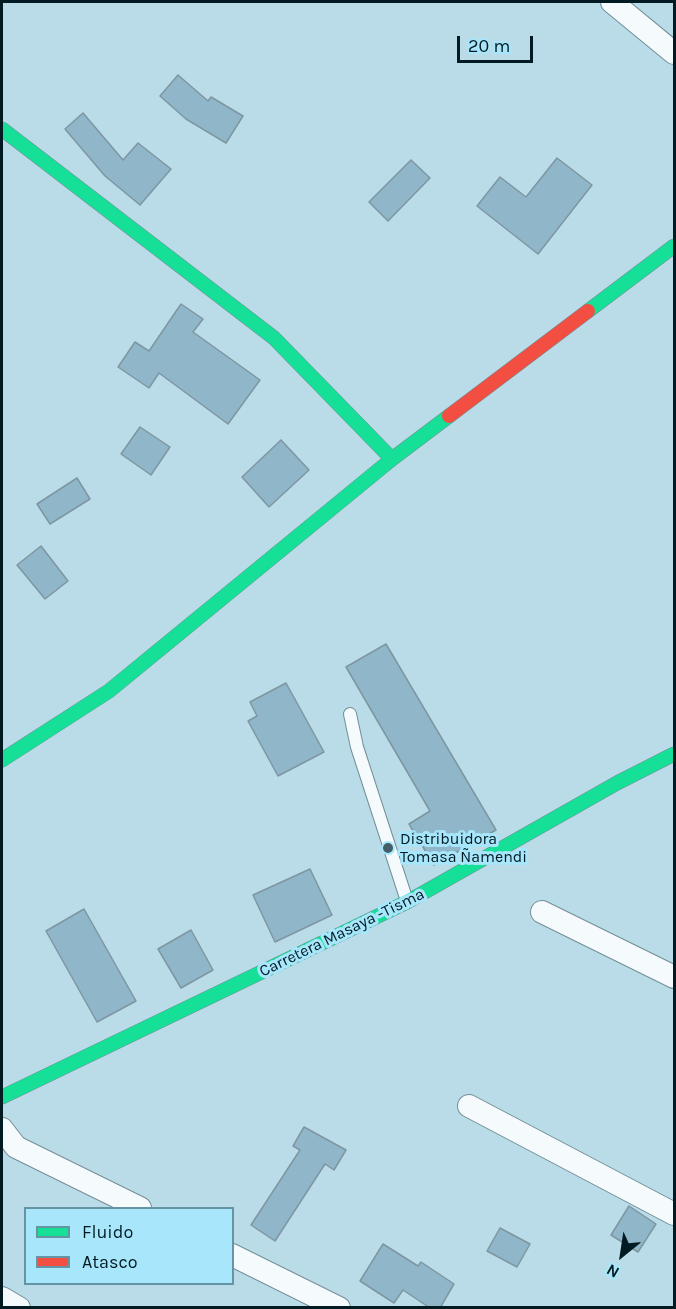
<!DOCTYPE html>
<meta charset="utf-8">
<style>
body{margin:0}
#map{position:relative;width:676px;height:1309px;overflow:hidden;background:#badce8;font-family:Karla,sans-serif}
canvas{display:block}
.frame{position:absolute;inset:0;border:3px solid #021b22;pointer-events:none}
.legend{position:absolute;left:24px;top:1207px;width:210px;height:78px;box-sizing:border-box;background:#a7e6fb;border:2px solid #6595a4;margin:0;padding:8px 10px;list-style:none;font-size:18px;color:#021b22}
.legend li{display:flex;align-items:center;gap:12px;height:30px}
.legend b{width:30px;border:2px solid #6595a4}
.north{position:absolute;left:592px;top:1225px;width:60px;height:60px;-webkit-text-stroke:4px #a7e6fb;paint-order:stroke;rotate:210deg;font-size:16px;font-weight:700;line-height:24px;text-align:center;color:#021b22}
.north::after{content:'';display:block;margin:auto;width:21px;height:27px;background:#021b22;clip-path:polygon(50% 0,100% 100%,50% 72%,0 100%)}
.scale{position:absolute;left:457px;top:36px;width:76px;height:27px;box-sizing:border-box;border:3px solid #021b22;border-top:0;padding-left:8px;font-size:18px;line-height:21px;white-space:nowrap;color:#021b22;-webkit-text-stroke:4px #a7e6fb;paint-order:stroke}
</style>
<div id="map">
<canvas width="676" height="1309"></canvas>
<div class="frame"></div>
<ul class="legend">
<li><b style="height:8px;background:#16e098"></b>Fluido</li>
<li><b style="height:8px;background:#f24e42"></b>Atasco</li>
</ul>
<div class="north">N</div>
<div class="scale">20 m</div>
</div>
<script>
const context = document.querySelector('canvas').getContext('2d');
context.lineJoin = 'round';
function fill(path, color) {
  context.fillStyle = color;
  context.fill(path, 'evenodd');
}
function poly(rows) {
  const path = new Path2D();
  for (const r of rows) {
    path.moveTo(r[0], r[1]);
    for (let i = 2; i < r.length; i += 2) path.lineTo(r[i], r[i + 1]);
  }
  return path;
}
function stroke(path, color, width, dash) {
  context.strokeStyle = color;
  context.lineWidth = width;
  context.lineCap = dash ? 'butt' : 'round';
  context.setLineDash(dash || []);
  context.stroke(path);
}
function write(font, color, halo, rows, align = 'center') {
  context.font = font + ' Karla,sans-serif';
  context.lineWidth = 6;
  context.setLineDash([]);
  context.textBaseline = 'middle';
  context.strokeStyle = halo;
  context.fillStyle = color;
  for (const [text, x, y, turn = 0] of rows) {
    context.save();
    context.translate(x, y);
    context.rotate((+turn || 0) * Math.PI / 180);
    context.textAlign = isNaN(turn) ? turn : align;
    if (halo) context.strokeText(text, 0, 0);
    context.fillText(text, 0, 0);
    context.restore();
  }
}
const building = poly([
 [178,75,208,101,211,97,243,116,226,143,186,119,160,96,178,75],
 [83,113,123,160,138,143,171,169,140,205,105,176,65,129,83,113],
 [557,158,592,185,538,254,477,206,500,177,526,197,557,158],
 [411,160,430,178,388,221,369,202,411,160],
 [181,304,203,319,193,332,260,380,228,424,159,373,149,388,118,367,135,342,149,351,181,304],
 [140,427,170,447,151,475,121,454,140,427],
 [281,440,309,470,269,507,242,477,281,440],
 [77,478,90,499,50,524,37,504,77,478],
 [41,546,68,581,45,599,17,565,41,546],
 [386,644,496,830,434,865,409,824,430,811,346,667,386,644],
 [286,683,324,752,278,776,248,721,257,716,250,702,286,683],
 [310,869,332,915,275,942,253,895,310,869],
 [84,909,136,1001,97,1022,46,931,84,909],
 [191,930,213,970,181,988,158,949,191,930],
 [304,1127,346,1150,334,1170,325,1164,275,1241,251,1225,300,1150,293,1146,304,1127],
 [629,1206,656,1224,638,1252,611,1235,629,1206],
 [500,1228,530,1244,517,1267,487,1251,500,1228],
 [383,1244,418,1266,421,1262,454,1284,440,1308,430,1308,403,1290,394,1303,360,1281,383,1244]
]);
fill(building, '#90b6c9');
stroke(building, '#7e96a1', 1.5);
const lane = poly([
 [350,714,357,747,407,901]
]);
const street = poly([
 [612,2,674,53],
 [542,912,674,977],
 [469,1106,674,1214],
 [2,1129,16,1147,140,1208],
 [232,1255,339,1308],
 [2,1298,19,1308]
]);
const fast = poly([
 [2,129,274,338,392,459],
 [588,311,674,246],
 [2,760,109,691,392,459,449,416],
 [2,1097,407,902,617,783,674,754]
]);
const jam = poly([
 [449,416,588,311]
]);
stroke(lane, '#738f98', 14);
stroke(street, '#738f98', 24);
stroke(fast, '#738f98', 15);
stroke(jam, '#738f98', 15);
stroke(lane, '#f5fafc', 12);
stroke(street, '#f5fafc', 22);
stroke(fast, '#16e098', 14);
stroke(jam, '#f24e42', 14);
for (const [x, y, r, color] of [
 [388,848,6,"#425f67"]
]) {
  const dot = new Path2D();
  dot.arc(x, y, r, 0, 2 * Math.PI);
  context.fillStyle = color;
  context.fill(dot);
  stroke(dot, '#a7e6fb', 2);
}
write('16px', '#021b22', '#a7e6fb', [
 ["Distribuidora",400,839],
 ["Tomasa Ñamendi",400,857]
], 'left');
write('16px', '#021b22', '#a7e6fb', [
 ["Carretera Masaya -Tisma",342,933,-26]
]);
</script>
